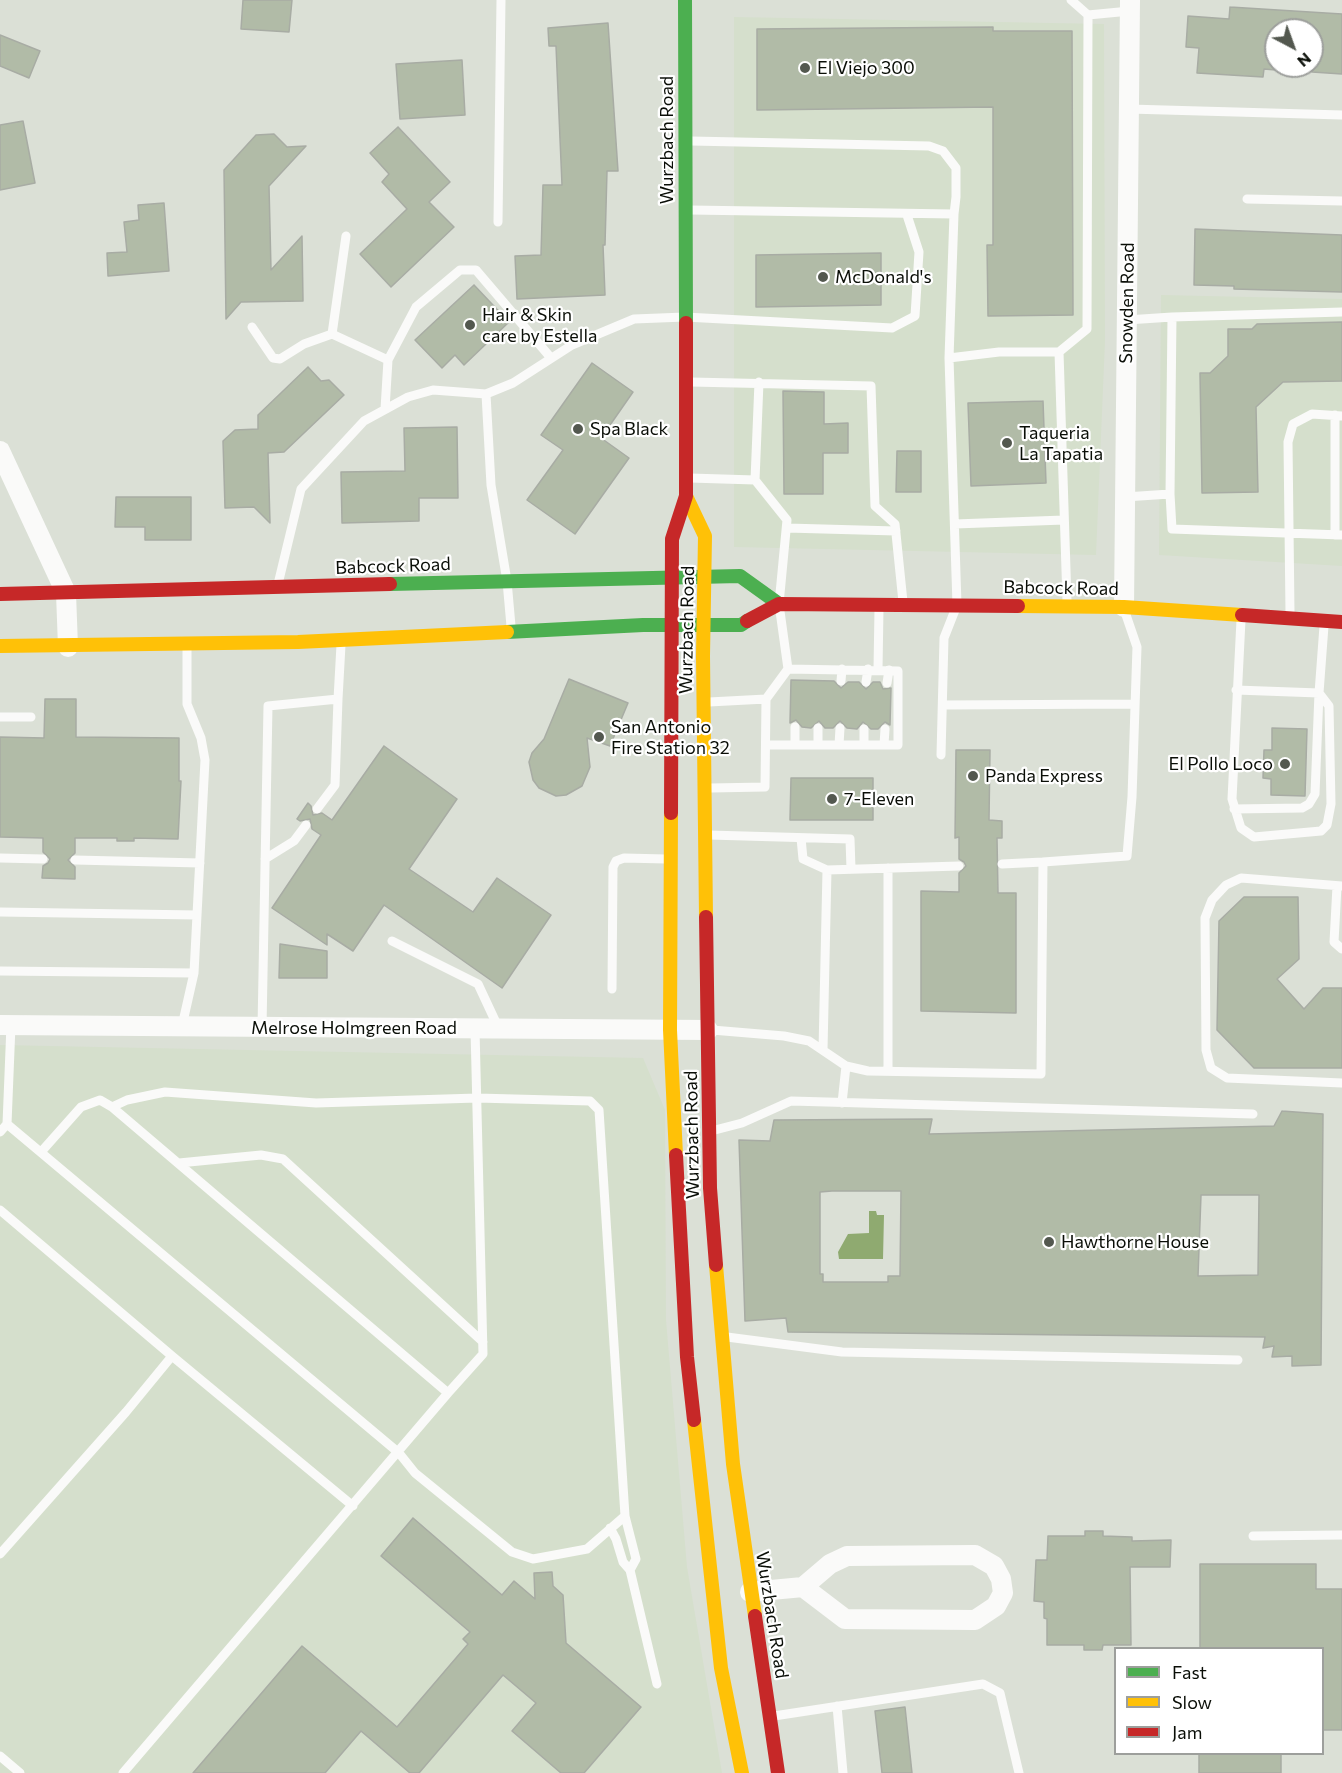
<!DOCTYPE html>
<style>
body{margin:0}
#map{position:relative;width:1342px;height:1773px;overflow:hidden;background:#dbe0d6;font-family:Commissioner,sans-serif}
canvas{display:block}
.legend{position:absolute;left:1114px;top:1647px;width:210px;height:108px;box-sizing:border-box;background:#fff;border:2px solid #9d9f9c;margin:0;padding:8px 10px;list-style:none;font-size:18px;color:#0a0e07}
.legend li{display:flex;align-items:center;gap:12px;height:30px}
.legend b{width:30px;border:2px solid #9d9f9c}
.north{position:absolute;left:1264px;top:18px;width:60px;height:60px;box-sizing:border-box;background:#fff;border:2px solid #9d9f9c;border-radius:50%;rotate:139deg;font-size:16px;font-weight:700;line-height:24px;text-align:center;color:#0a0e07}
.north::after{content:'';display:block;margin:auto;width:21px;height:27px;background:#53584f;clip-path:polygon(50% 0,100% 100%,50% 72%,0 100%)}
</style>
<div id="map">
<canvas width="1342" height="1773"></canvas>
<ul class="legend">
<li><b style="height:8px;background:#4caf50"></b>Fast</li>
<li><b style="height:8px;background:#ffc107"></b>Slow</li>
<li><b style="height:8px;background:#c62828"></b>Jam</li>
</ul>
<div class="north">N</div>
</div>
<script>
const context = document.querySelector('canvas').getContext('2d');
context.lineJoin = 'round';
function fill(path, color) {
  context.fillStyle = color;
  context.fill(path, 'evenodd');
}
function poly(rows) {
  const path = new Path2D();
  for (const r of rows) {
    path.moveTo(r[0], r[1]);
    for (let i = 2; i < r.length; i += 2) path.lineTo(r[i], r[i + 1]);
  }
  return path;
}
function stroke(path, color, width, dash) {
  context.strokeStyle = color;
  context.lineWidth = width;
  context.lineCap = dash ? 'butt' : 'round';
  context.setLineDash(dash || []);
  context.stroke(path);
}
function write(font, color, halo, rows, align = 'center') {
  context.font = font + ' Commissioner,sans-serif';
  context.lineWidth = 4.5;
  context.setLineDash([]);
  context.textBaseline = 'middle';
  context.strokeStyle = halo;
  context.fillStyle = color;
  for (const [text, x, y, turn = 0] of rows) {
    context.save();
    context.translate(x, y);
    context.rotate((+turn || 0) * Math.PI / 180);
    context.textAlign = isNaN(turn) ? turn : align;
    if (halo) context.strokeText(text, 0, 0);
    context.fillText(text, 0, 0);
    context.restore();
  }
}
fill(poly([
 [734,17,1104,24,1105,341,1096,555,734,547],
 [1161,295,1342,299,1342,566,1159,555],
 [0,1045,643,1058,665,1110,666,1320,687,1567,722,1773,0,1773]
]), '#d5dfcc');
fill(poly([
 [869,1211,876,1211,877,1215,884,1215,883,1259,839,1259,838,1252,848,1234,869,1233]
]), '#8faa70');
const building = poly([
 [243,0,292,0,289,32,241,29,243,0],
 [1230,7,1342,14,1342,74,1312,72,1312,30,1276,30,1276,70,1264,69,1263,77,1197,73,1199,48,1186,47,1188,16,1229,19,1230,7],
 [608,23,618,171,607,171,605,245,603,245,605,295,517,299,515,256,541,255,543,185,562,185,556,46,549,46,548,28,608,23],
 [993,27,993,31,1072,31,1073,315,988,316,987,245,993,245,993,107,757,110,757,29,993,27],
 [0,35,40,51,29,78,0,66,0,35],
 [462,60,465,115,400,119,396,64,462,60],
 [23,121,35,183,0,190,0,125,23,121],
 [398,127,450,182,429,202,454,227,391,287,360,254,407,209,382,182,389,174,370,153,398,127],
 [274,134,287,147,306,146,269,186,271,270,302,236,303,301,241,302,226,319,224,170,256,135,274,134],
 [164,203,169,271,108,276,107,253,127,252,124,222,139,220,138,205,164,203],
 [1195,229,1342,235,1342,292,1234,289,1234,286,1194,285,1195,229],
 [881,253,881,305,756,307,756,255,881,253],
 [474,285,509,322,464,365,455,355,442,368,415,340,474,285],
 [1342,322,1342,381,1283,382,1256,407,1258,492,1202,493,1200,373,1210,373,1228,356,1228,329,1252,329,1257,324,1342,322],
 [592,363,633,392,601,438,629,458,575,534,527,500,563,450,541,435,592,363],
 [308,367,321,381,329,380,344,395,284,452,268,453,270,523,254,507,225,508,223,441,235,430,258,429,258,415,308,367],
 [783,391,824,392,824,424,848,423,848,453,823,453,823,494,784,494,783,391],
 [1043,401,1046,483,971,486,968,403,1043,401],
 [457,427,458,498,419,498,419,521,342,523,341,472,405,471,404,428,457,427],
 [897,451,921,451,921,492,896,492,897,451],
 [116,497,191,497,191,540,145,540,145,527,115,527,116,497],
 [569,679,628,703,610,746,587,738,590,767,582,786,566,795,556,796,539,788,533,780,529,762,532,753,544,739,569,679],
 [791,680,834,681,841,688,848,682,859,682,866,689,873,682,880,682,883,689,891,688,890,725,885,722,878,729,871,729,863,722,857,729,847,728,840,721,833,728,825,728,819,721,811,728,802,727,796,720,790,723,791,680],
 [45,699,76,699,76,737,179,738,179,781,181,781,178,839,134,838,134,841,117,841,117,838,75,838,75,853,68,860,75,867,75,879,42,878,43,866,48,863,50,859,43,852,43,838,0,837,0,737,44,738,45,699],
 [1272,728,1307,729,1305,796,1271,795,1271,779,1263,778,1264,750,1272,750,1272,728],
 [384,746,457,799,409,869,473,912,497,878,551,915,502,988,384,905,353,951,327,934,327,945,272,908,321,835,312,829,310,819,300,821,297,819,308,803,311,806,313,815,322,813,332,820,384,746],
 [956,750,990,750,989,820,1002,821,1002,838,997,838,998,893,1016,893,1016,1013,921,1011,921,891,959,892,959,873,966,866,964,862,959,859,959,837,955,838,956,750],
 [791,778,873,778,873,820,790,820,791,778],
 [1244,897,1298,897,1299,959,1277,979,1304,1009,1323,988,1342,988,1342,1068,1254,1068,1217,1030,1219,921,1244,897],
 [280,944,327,951,327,978,279,978,280,944],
 [1282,1111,1323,1114,1321,1365,1292,1366,1292,1356,1272,1357,1274,1346,1263,1348,1265,1337,788,1332,786,1318,745,1321,739,1140,770,1141,774,1120,932,1119,929,1134,1274,1126,1282,1111],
 [832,1191,901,1191,900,1276,888,1276,888,1282,823,1282,823,1274,820,1274,820,1192,832,1191],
 [1201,1195,1259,1195,1258,1275,1198,1276,1201,1195],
 [413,1518,502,1595,514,1581,535,1599,534,1573,552,1572,553,1586,563,1595,566,1643,641,1707,584,1773,561,1773,512,1731,536,1703,503,1675,419,1773,410,1773,361,1731,325,1773,193,1773,302,1646,397,1727,468,1644,463,1639,470,1632,381,1556,413,1518],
 [1085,1531,1103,1531,1103,1536,1132,1537,1132,1541,1171,1540,1170,1567,1130,1567,1131,1645,1103,1645,1102,1650,1084,1650,1084,1645,1047,1645,1047,1619,1044,1618,1044,1602,1034,1601,1036,1560,1047,1560,1048,1536,1085,1536,1085,1531],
 [1200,1564,1316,1564,1316,1589,1342,1589,1342,1730,1323,1730,1323,1648,1200,1648,1200,1564],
 [905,1707,912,1773,882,1773,875,1711,905,1707],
 [1199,1754,1281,1754,1281,1773,1199,1773,1199,1754]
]);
fill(building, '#b1bba7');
stroke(building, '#a8aca4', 1.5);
stroke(poly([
 [1071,0,1088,15,1130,11],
 [1129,109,1342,115],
 [1247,199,1342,201],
 [690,210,954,214,956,197,956,168,943,151,929,146,691,141],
 [498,222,501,0],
 [346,236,332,334,388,360],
 [1127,320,1172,317],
 [252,327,273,358,280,359,304,344,332,334],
 [1059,352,1087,329,1088,15],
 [949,358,954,214],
 [691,382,871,386,875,506,895,524,903,602],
 [385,409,388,360,416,307,460,270,476,270,551,358],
 [1335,415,1335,535],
 [690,478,755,480,759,382],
 [755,480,787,520,779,604,788,669],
 [1170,494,1172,317,1342,312],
 [1125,497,1170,494,1172,529,1342,535],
 [955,524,1064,520],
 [787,528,896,531],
 [279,580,301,489,364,421,408,397,433,390,486,394],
 [1290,613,1288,442,1293,424,1312,414,1342,416],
 [1241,620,1232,799,1241,828,1254,837,1321,831,1327,825,1331,804,1329,706,1319,693,1324,626],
 [511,626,507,581,491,485,486,394,513,383,572,345,634,319,685,317,892,328,915,316,919,252,907,215],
 [878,669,879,609],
 [841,681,842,669],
 [866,682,868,669],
 [887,683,889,670],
 [709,702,766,699],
 [943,705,1135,704],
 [0,717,31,717],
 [818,728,818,745],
 [795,745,795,727],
 [839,745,840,728],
 [864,745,864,729],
 [884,745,885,729],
 [941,755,944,638,957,605,949,358,999,352,1059,352,1067,601],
 [711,788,765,787,766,699,788,669,898,671,898,745,767,745],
 [317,809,335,785,338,699],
 [1234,809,1302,808,1309,804,1315,794,1319,693,1236,690],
 [709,835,850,839,851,869],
 [801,838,803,859,827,870],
 [0,858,43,859],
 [265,859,294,841,306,825],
 [75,860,200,863],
 [1002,864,1043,862],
 [888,868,888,1071],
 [1337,886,1334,942,1342,949],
 [1342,886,1241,878,1226,885,1212,900,1205,918,1206,1050,1211,1068,1227,1078,1342,1083],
 [0,912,197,915],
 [392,941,478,984,499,1029],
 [0,971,194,973],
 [612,989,613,867,616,861,624,858,666,859],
 [182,1026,194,973,205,760,201,738,187,704,187,647],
 [262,1028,268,706,338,699,341,645],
 [712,1030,784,1036,809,1041,846,1066,868,1071,1041,1074,1043,862,1127,856,1132,797,1137,647,1125,612],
 [823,1050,827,870,959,866],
 [842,1103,846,1066],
 [7,1124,399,1453,415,1473,512,1552,533,1559,587,1549,625,1516,599,1110,590,1101,477,1098,316,1103,165,1092,127,1100,112,1107],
 [715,1130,742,1123,791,1101,1253,1114],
 [0,1132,7,1124,11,1025],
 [41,1152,81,1107,100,1100,112,1107,448,1393,123,1773],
 [179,1163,261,1155,283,1159,483,1342],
 [0,1210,172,1356,126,1412,0,1554],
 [727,1337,842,1352,1238,1360],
 [172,1356,353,1506],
 [448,1393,483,1354,475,1029],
 [625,1516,636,1559,630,1570],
 [610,1528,616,1539,623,1562,630,1570,657,1684],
 [1253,1536,1342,1535],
 [837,1706,843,1773],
 [774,1716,983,1684,1000,1693,1019,1773],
 [0,1756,20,1773]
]), '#fafaf9', 9);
stroke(poly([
 [0,451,66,593,68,647],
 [1124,607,1130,0],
 [0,1025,708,1030],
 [750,1592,803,1587,830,1564,847,1556,975,1555,994,1566,1001,1579,1003,1593,996,1606,975,1620,845,1619,803,1587]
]), '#fafaf9', 20);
stroke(poly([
 [685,0,686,323],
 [390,584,740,576,779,604],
 [507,632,643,625,741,625,747,621]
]), '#4caf50', 14);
stroke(poly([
 [686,496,705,536,703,656,706,917],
 [1018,606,1124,607,1242,615],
 [0,646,298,642,507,632],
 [671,813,670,1030,676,1155],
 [716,1265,733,1464,755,1616],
 [694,1420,721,1668,742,1773]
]), '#ffc107', 14);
stroke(poly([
 [0,594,390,584],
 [1242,615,1342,622],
 [747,621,779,604,1018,606],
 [671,813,672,539,686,496,686,323],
 [706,917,710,1188,716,1265],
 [676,1155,687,1357,694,1420],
 [755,1616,778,1773]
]), '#c62828', 14);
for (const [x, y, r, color] of [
 [805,68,6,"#53584f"],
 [823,277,6,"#53584f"],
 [470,325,6,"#53584f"],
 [578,429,6,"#53584f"],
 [1007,443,6,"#53584f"],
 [599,737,6,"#53584f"],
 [1285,764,6,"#53584f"],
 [973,776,6,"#53584f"],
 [832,799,6,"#53584f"],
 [1049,1242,6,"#53584f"]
]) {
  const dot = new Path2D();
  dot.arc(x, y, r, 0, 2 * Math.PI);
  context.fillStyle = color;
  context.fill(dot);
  stroke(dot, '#fff', 2);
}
write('18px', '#0a0e07', '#fff', [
 ["El Viejo 300",817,68],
 ["McDonald's",835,277],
 ["Hair & Skin",482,315],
 ["care by Estella",482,336],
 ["Spa Black",590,429],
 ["Taqueria",1019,433],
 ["La Tapatia",1019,454],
 ["San Antonio",611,727],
 ["Fire Station 32",611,748],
 ["El Pollo Loco",1273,764,"right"],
 ["Panda Express",985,776],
 ["7-Eleven",844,799],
 ["Hawthorne House",1061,1242]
], 'left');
write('18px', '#0a0e07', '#fff', [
 ["Wurzbach Road",667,140,-90],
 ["Snowden Road",1127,303,-89],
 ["Babcock Road",393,566,-2],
 ["Babcock Road",1061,588,1],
 ["Wurzbach Road",687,630,-89],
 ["Melrose Holmgreen Road",354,1028],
 ["Wurzbach Road",692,1135,-91],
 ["Wurzbach Road",772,1615,81]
]);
</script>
